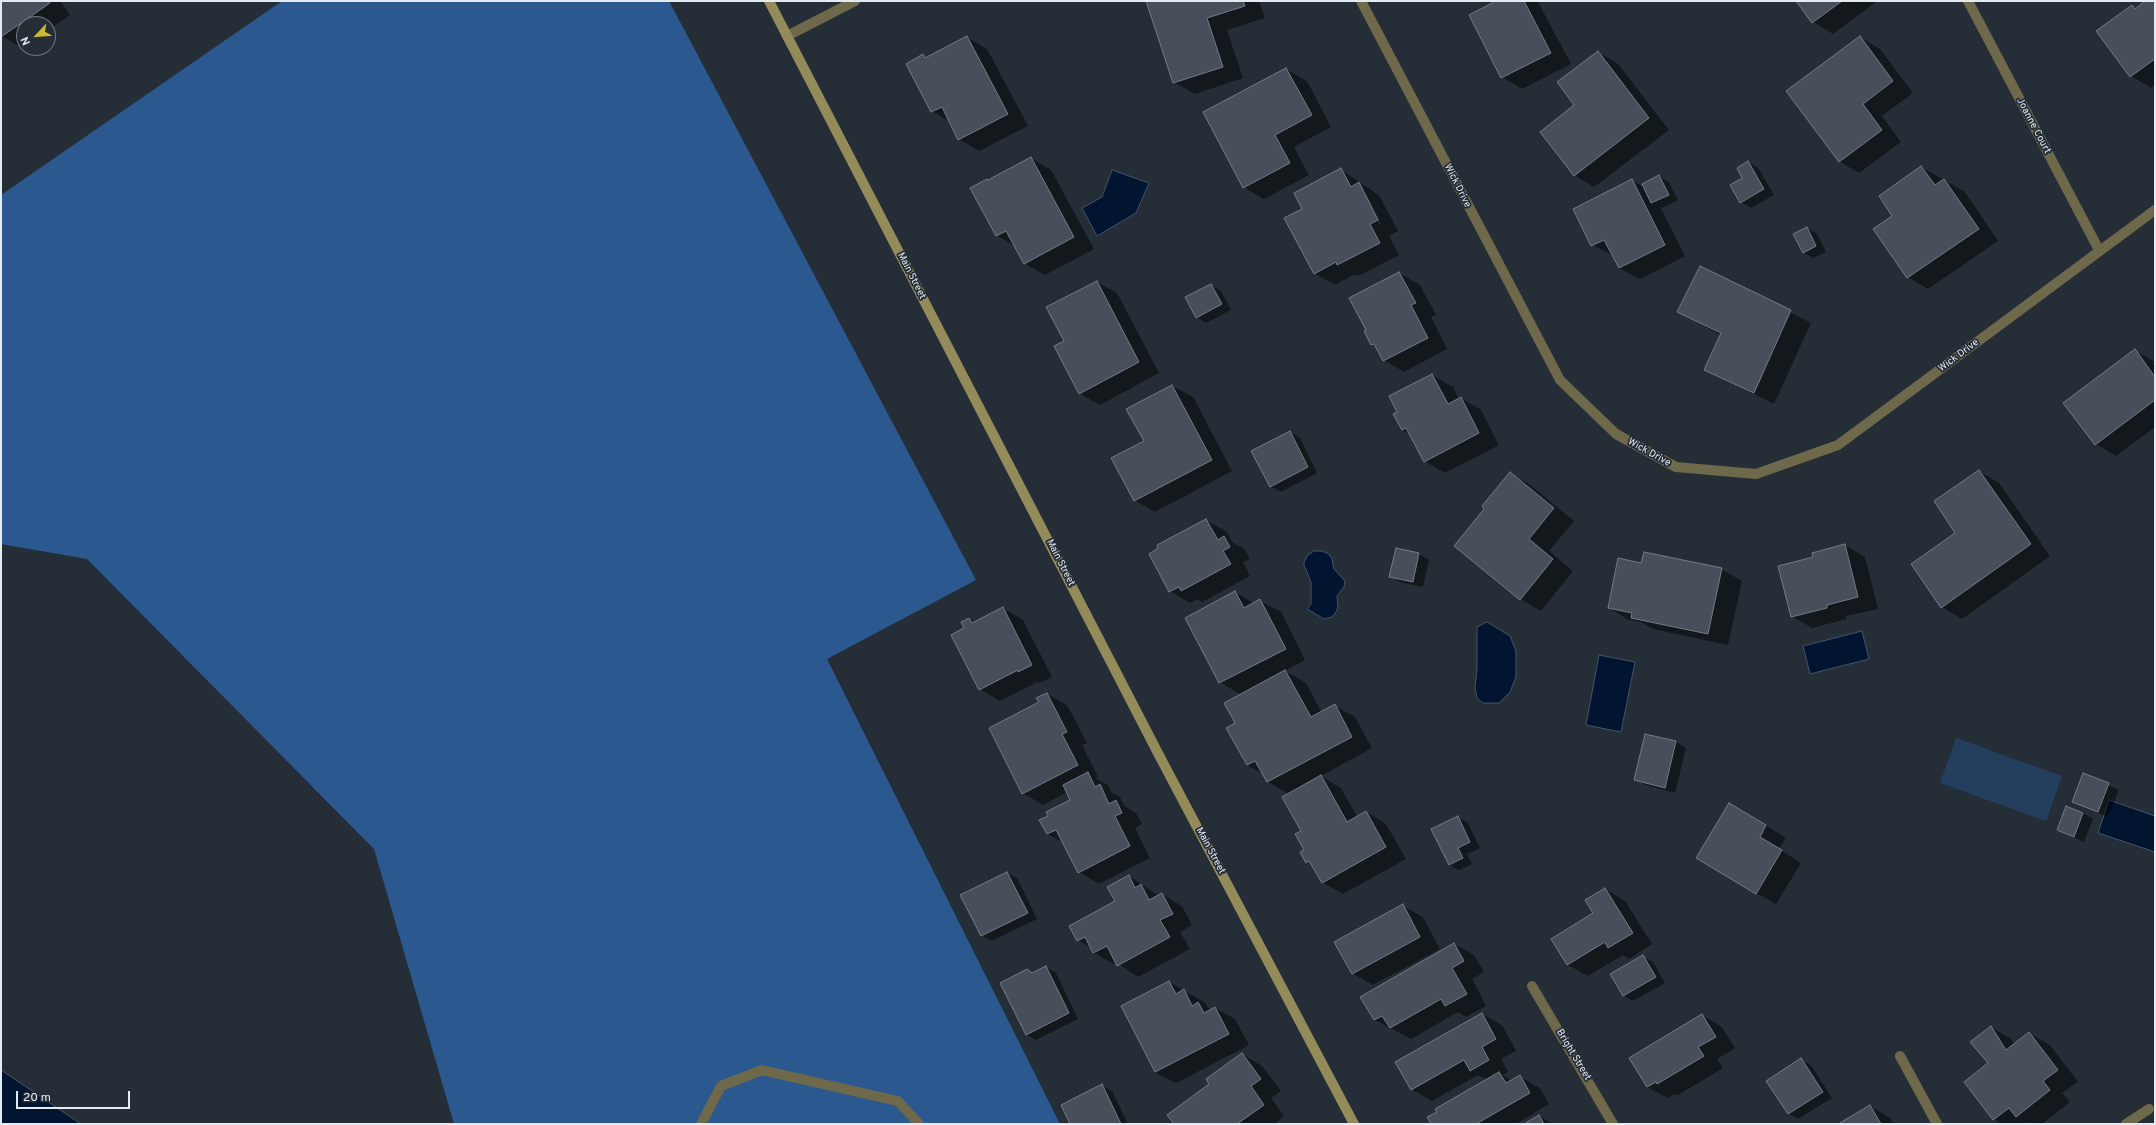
<!DOCTYPE html>
<style>
body{margin:0}
#map{position:relative;width:2156px;height:1125px;overflow:hidden;background:#252d37;font-family:Overpass,sans-serif}
canvas{display:block}
.frame{position:absolute;inset:0;border:2px solid #e5ebf2;pointer-events:none}
.north{position:absolute;left:16px;top:16px;width:40px;height:40px;box-sizing:border-box;background:#252d37;border:1px solid #727982;border-radius:50%;rotate:244deg;font-size:11px;font-weight:700;line-height:16px;text-align:center;color:#e5ebf2}
.north::after{content:'';display:block;margin:auto;width:14px;height:18px;background:#ceb837;clip-path:polygon(50% 0,100% 100%,50% 72%,0 100%)}
.scale{position:absolute;left:16px;top:1091px;width:114px;height:18px;box-sizing:border-box;border:2px solid #e5ebf2;border-top:0;padding-left:5px;font-size:12px;line-height:14px;white-space:nowrap;color:#e5ebf2;-webkit-text-stroke:3px #252d37;paint-order:stroke}
</style>
<div id="map">
<canvas width="2156" height="1125"></canvas>
<div class="frame"></div>
<div class="north">N</div>
<div class="scale">20 m</div>
</div>
<script>
const context = document.querySelector('canvas').getContext('2d');
context.lineJoin = 'round';
function fill(path, color) {
  context.fillStyle = color;
  context.fill(path, 'evenodd');
}
function poly(rows) {
  const path = new Path2D();
  for (const r of rows) {
    path.moveTo(r[0], r[1]);
    for (let i = 2; i < r.length; i += 2) path.lineTo(r[i], r[i + 1]);
  }
  return path;
}
function stroke(path, color, width, dash) {
  context.strokeStyle = color;
  context.lineWidth = width;
  context.lineCap = dash ? 'butt' : 'round';
  context.setLineDash(dash || []);
  context.stroke(path);
}
function write(font, color, halo, rows, align = 'center') {
  context.font = font + ' Overpass,sans-serif';
  context.lineWidth = 3.5;
  context.setLineDash([]);
  context.textBaseline = 'middle';
  context.strokeStyle = halo;
  context.fillStyle = color;
  for (const [text, x, y, turn = 0] of rows) {
    context.save();
    context.translate(x, y);
    context.rotate((+turn || 0) * Math.PI / 180);
    context.textAlign = isNaN(turn) ? turn : align;
    if (halo) context.strokeText(text, 0, 0);
    context.fillText(text, 0, 0);
    context.restore();
  }
}
fill(poly([
 [1956,738,2062,776,2046,821,1940,783]
]), '#243e5e');
fill(poly([
 [282,1,669,1,976,580,827,659,1060,1124,454,1124,374,849,87,559,1,544,1,195]
]), '#2b588e');
const water = poly([
 [1112,170,1149,183,1136,213,1097,236,1082,208,1102,197,1112,170],
 [1314,551,1322,551,1329,554,1332,559,1334,569,1345,581,1344,587,1337,596,1338,607,1336,612,1332,617,1324,619,1307,609,1311,604,1311,582,1304,565,1304,562,1308,555,1314,551],
 [1487,622,1510,636,1516,651,1516,677,1510,692,1499,703,1483,703,1477,698,1475,688,1477,669,1477,627,1487,622],
 [1862,631,1869,659,1810,674,1803,646,1862,631],
 [1599,655,1635,662,1621,732,1586,725,1599,655],
 [2109,800,2155,816,2155,852,2098,833,2109,800],
 [1,1070,81,1124,1,1124,1,1070]
]);
fill(water, '#011530');
stroke(water, '#45556a', 1);
fill(poly([
 [1,1,60,1,70,15,48,30,48,24,24,24,24,47,22,48,1,36],
 [1148,1,1259,1,1265,18,1227,30,1243,78,1195,94,1174,82],
 [1498,1,1538,2,1571,64,1522,89,1502,77],
 [1797,1,1875,1,1876,2,1833,34,1813,22],
 [2147,1,2155,1,2155,85,2151,88,2131,76,2132,6,2136,9],
 [967,37,987,49,1028,126,979,151,959,139,951,122,931,111,923,55,927,58],
 [1860,37,1880,49,1913,93,1882,116,1901,142,1859,173,1839,161],
 [1598,52,1618,64,1669,130,1594,187,1574,175,1576,106],
 [1286,69,1307,81,1331,127,1294,147,1309,175,1264,199,1243,187],
 [1031,158,1051,170,1094,249,1045,275,1025,264,1015,246,996,235,989,181],
 [1748,162,1758,168,1774,195,1751,208,1741,202,1743,178],
 [1921,167,1965,192,1998,241,1928,289,1908,277,1894,216],
 [1341,170,1379,195,1398,231,1389,236,1399,255,1358,276,1355,274,1335,285,1314,273,1304,209],
 [1364,194,1366,194,1381,224,1379,224],
 [1659,176,1669,182,1678,200,1662,208,1660,207,1685,256,1640,279,1619,268,1614,256,1592,245,1632,180,1645,188],
 [1807,228,1817,234,1826,252,1813,258,1803,252],
 [1701,267,1811,323,1774,404,1705,369,1721,335,1678,312],
 [1399,273,1420,285,1436,315,1431,317,1447,349,1404,372,1384,360,1376,346,1372,344,1367,330],
 [1097,282,1117,293,1159,373,1100,405,1079,393,1065,341],
 [1211,285,1221,291,1231,310,1206,323,1196,317],
 [2135,351,2155,362,2155,427,2116,456,2095,444],
 [1432,375,1453,387,1459,399,1461,398,1481,410,1499,445,1445,473,1424,461,1410,434,1402,430,1398,412],
 [1172,386,1193,397,1232,471,1155,512,1134,500,1145,442,1128,409],
 [1290,432,1300,438,1317,473,1281,492,1270,486],
 [1979,471,1999,483,2050,556,1962,619,1942,607,1957,533],
 [1510,473,1530,485,1574,521,1549,551,1573,571,1541,611,1520,599,1486,508],
 [1206,520,1227,532,1232,542,1244,549,1250,559,1243,562,1250,576,1202,602,1198,599,1190,603,1170,591],
 [1845,545,1865,557,1878,609,1846,616,1847,619,1812,628,1792,616,1814,558],
 [1396,549,1419,554,1429,560,1423,587,1400,582,1390,576],
 [1642,564,1721,569,1742,581,1728,645,1653,629,1641,622,1629,620,1609,608],
 [1235,592,1255,604,1260,601,1281,612,1305,660,1285,671,1306,683,1322,713,1335,706,1355,717,1372,748,1321,776,1341,788,1357,817,1366,812,1386,824,1406,859,1343,894,1322,882,1313,866,1307,862,1302,832,1289,794,1268,782,1263,774,1247,765,1237,724,1241,695,1220,682],
 [1003,608,1023,620,1052,677,1039,683,1037,682,1000,701,980,689,966,629,969,619,975,622],
 [1047,694,1067,705,1087,743,1082,745,1098,777,1095,778,1108,785,1111,792,1120,797,1124,806,1136,813,1142,824,1135,828,1150,858,1099,884,1079,872,1064,843,1048,834,1041,820,1071,800,1067,792,1043,805,1023,793,1041,703],
 [1676,742,1686,748,1675,793,1646,785,1636,780],
 [2083,774,2119,790,2108,817,2073,802],
 [2083,813,2093,819,2084,842,2058,830],
 [1750,816,1786,838,1779,849,1801,863,1776,904,1756,893],
 [1458,817,1468,823,1480,848,1467,854,1472,864,1459,870,1449,865],
 [1007,873,1017,878,1037,919,992,941,982,936,961,895],
 [1129,876,1159,896,1162,894,1182,906,1192,925,1180,932,1190,949,1138,977,1117,963,1114,964,1094,953,1092,948,1078,940,1070,926,1116,901],
 [1605,889,1625,901,1652,944,1629,959,1623,955,1588,976,1568,965,1552,940,1595,914],
 [1403,906,1423,917,1440,949,1373,985,1353,974,1335,942],
 [1454,944,1474,955,1484,972,1472,979,1486,1006,1466,1017,1458,1012,1411,1039,1375,1020],
 [1643,957,1653,962,1665,983,1633,1001,1623,995],
 [1046,967,1056,973,1078,1019,1036,1040,1026,1034,1027,970,1033,973],
 [1169,982,1204,1002,1210,1010,1215,1008,1235,1019,1249,1045,1176,1083,1155,1072],
 [1482,1014,1502,1025,1516,1051,1501,1059,1508,1072,1503,1075,1512,1081,1520,1077,1540,1088,1549,1104,1516,1124,1432,1124,1438,1112,1488,1080,1478,1075,1432,1101,1411,1089],
 [1702,1015,1722,1027,1735,1048,1717,1059,1723,1068,1678,1095,1675,1094,1668,1098,1647,1087],
 [1991,1027,2011,1039,2015,1045,2029,1033,2050,1045,2078,1082,2062,1093,2070,1102,2042,1124,2030,1124,2026,1122,2023,1124,2002,1124,1994,1119,1965,1082,1990,1064],
 [1242,1054,1262,1066,1281,1091,1271,1098,1284,1116,1274,1124,1175,1124],
 [1801,1060,1811,1065,1832,1098,1798,1119,1788,1113],
 [1102,1086,1112,1091,1128,1124,1071,1124],
 [1870,1106,1890,1118,1894,1124,1840,1124],
 [1539,1116,1553,1124,1526,1124]
]), '#0007');
const building = poly([
 [1,1,49,1,50,3,1,37,1,1],
 [1146,1,1243,1,1245,6,1207,18,1223,67,1173,83,1146,1],
 [1496,1,1524,1,1551,53,1501,78,1469,15,1496,1],
 [1796,1,1842,1,1812,23,1796,1],
 [2145,1,2155,1,2155,59,2130,77,2096,31,2132,5,2135,9,2145,1],
 [967,36,1008,114,958,140,942,107,931,112,906,64,923,54,925,58,967,36],
 [1860,36,1893,81,1863,104,1882,130,1839,162,1786,91,1860,36],
 [1598,51,1649,118,1574,176,1540,132,1574,105,1557,82,1598,51],
 [1286,68,1312,115,1275,135,1290,163,1243,188,1203,112,1286,68],
 [1031,157,1074,237,1024,264,1006,231,996,236,970,188,987,179,988,180,1031,157],
 [1748,161,1764,189,1740,203,1730,185,1742,178,1737,168,1748,161],
 [1921,166,1935,185,1944,179,1979,229,1907,278,1873,229,1892,216,1879,196,1921,166],
 [1341,168,1351,187,1359,182,1378,220,1370,224,1380,243,1337,265,1336,262,1314,274,1284,218,1302,209,1294,193,1341,168],
 [1659,175,1669,195,1651,203,1642,184,1659,175],
 [1632,179,1665,245,1619,268,1604,240,1591,246,1573,209,1632,179],
 [1807,227,1816,246,1803,253,1793,234,1807,227],
 [1700,266,1791,310,1754,393,1704,370,1721,333,1677,312,1700,266],
 [1399,272,1416,303,1411,305,1428,338,1383,361,1374,344,1371,345,1364,331,1366,330,1349,298,1399,272],
 [1097,281,1139,362,1079,394,1054,346,1064,341,1046,307,1097,281],
 [1211,284,1222,304,1196,318,1185,297,1211,284],
 [2135,349,2155,377,2155,400,2095,445,2063,403,2135,349],
 [1432,374,1448,404,1461,397,1479,433,1424,462,1406,428,1402,430,1393,414,1397,412,1389,396,1432,374],
 [1172,385,1212,460,1134,501,1111,458,1144,441,1126,409,1172,385],
 [1290,431,1308,467,1270,487,1251,451,1290,431],
 [1979,470,2031,544,1941,608,1911,564,1955,533,1934,501,1979,470],
 [1510,472,1554,508,1529,539,1553,559,1520,600,1454,546,1484,509,1482,506,1510,472],
 [1206,519,1218,540,1224,536,1230,547,1223,551,1231,564,1181,591,1179,587,1169,592,1149,554,1158,548,1157,545,1206,519],
 [1845,544,1858,597,1827,605,1827,608,1791,617,1778,566,1813,557,1812,553,1845,544],
 [1396,548,1419,553,1413,582,1389,577,1396,548],
 [1644,552,1722,568,1708,634,1631,618,1632,613,1608,608,1618,558,1641,563,1644,552],
 [1235,591,1244,608,1260,599,1286,649,1219,683,1185,618,1235,591],
 [1003,607,1032,665,1018,672,1018,670,979,690,951,635,964,628,961,622,969,618,972,623,1003,607],
 [1285,670,1311,717,1335,704,1352,737,1267,782,1255,761,1247,765,1226,728,1235,723,1224,703,1285,670],
 [1047,693,1067,732,1062,734,1078,765,1022,794,989,728,1039,702,1036,698,1047,693],
 [1645,734,1676,741,1665,788,1634,780,1645,734],
 [1088,772,1095,787,1100,784,1109,804,1116,800,1122,813,1115,816,1130,846,1078,873,1056,830,1047,834,1039,820,1048,816,1046,812,1070,800,1063,785,1088,772],
 [2083,773,2109,783,2098,812,2072,802,2083,773],
 [1321,775,1347,822,1366,811,1386,847,1322,883,1309,861,1306,863,1300,852,1304,850,1295,834,1301,831,1282,797,1321,775],
 [1729,803,1766,825,1760,837,1782,850,1756,894,1696,858,1729,803],
 [2066,806,2083,813,2074,837,2057,830,2066,806],
 [1458,816,1470,842,1458,848,1463,858,1449,865,1431,829,1458,816],
 [1007,872,1028,913,981,936,960,895,1007,872],
 [1129,875,1135,888,1141,884,1149,900,1162,893,1173,914,1160,920,1170,937,1117,966,1107,946,1093,953,1085,937,1077,941,1069,926,1115,901,1107,887,1129,875],
 [1605,888,1633,933,1608,948,1605,942,1567,965,1551,939,1593,913,1585,900,1605,888],
 [1403,904,1420,937,1352,974,1334,942,1403,904],
 [1454,943,1464,961,1452,968,1467,994,1445,1006,1441,999,1390,1028,1382,1016,1374,1020,1360,997,1454,943],
 [1643,955,1656,977,1623,996,1610,974,1643,955],
 [1046,966,1069,1013,1026,1035,1000,983,1027,969,1032,973,1046,966],
 [1169,981,1176,994,1184,989,1192,1006,1198,1002,1204,1013,1215,1007,1229,1034,1155,1072,1121,1006,1169,981],
 [1482,1013,1496,1039,1482,1047,1489,1060,1470,1071,1464,1060,1411,1090,1395,1062,1482,1013],
 [1702,1014,1716,1037,1698,1047,1704,1056,1657,1084,1656,1082,1647,1087,1629,1058,1702,1014],
 [1991,1026,2006,1050,2029,1032,2058,1070,2043,1081,2050,1090,2016,1117,2009,1108,1993,1120,1964,1082,1988,1063,1970,1042,1991,1026],
 [1242,1053,1261,1079,1251,1086,1264,1105,1237,1124,1174,1124,1167,1115,1209,1084,1206,1079,1242,1053],
 [1801,1058,1823,1092,1788,1114,1766,1081,1801,1058],
 [1499,1072,1506,1083,1520,1075,1530,1093,1476,1124,1431,1124,1427,1117,1437,1112,1435,1109,1499,1072],
 [1102,1084,1121,1124,1070,1124,1061,1105,1102,1084],
 [1870,1105,1881,1124,1838,1124,1870,1105],
 [1539,1115,1544,1124,1524,1124,1539,1115]
]);
fill(building, '#464f5a');
stroke(building, '#737c88', 1);
stroke(poly([
 [701,1124,721,1086,762,1070,898,1101,919,1124],
 [2126,1124,2149,1109]
]), '#6f694b', 10);
stroke(poly([
 [1361,1,1560,380,1616,434,1676,467,1756,474,1838,445,2155,210],
 [1968,1,2099,250],
 [787,36,855,1],
 [1532,986,1613,1124],
 [1900,1056,1937,1124]
]), '#6f694b', 10);
stroke(poly([
 [769,1,1160,757,1354,1124]
]), '#948b5a', 10);
write('10px', '#e5ebf2', '#252d37', [
 ["Joanne Court",2033,126,62],
 ["Wick Drive",1457,186,63],
 ["Main Street",911,276,63],
 ["Wick Drive",1959,356,-37],
 ["Wick Drive",1649,453,29],
 ["Main Street",1060,563,63],
 ["Main Street",1210,851,62],
 ["Bright Street",1573,1055,59]
]);
</script>
